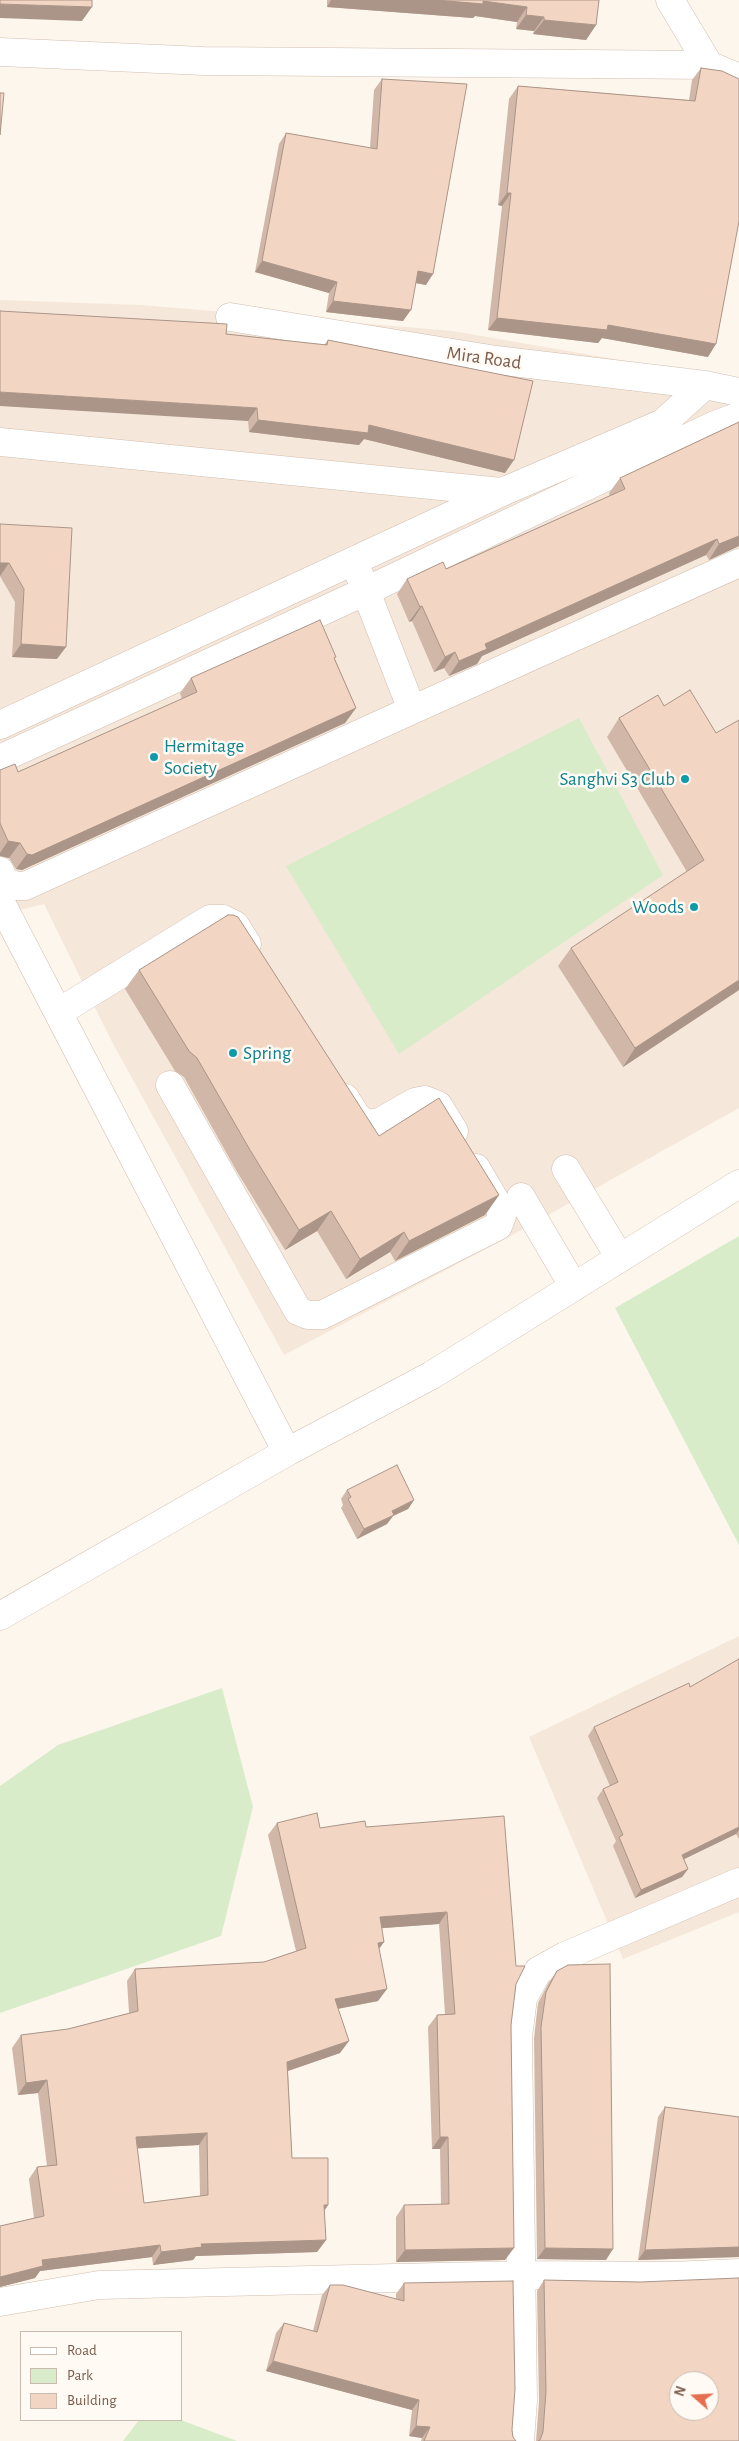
<!DOCTYPE html>
<style>
body{margin:0}
#map{position:relative;width:739px;height:2441px;overflow:hidden;background:#fdf6ec;font-family:"Alegreya Sans",sans-serif}
canvas{display:block}
.legend{position:absolute;left:20px;top:2331px;width:162px;height:90px;box-sizing:border-box;background:#fffaf3;border:1px solid #cabbb1;margin:0;padding:6px 9px;list-style:none;font-size:15px;color:#7a5c4d}
.legend li{display:flex;align-items:center;gap:10px;height:25px}
.legend b{width:25px;border:1px solid #cabbb1}
.north{position:absolute;left:669px;top:2371px;width:50px;height:50px;box-sizing:border-box;background:#fffaf3;border:1px solid #cabbb1;border-radius:50%;rotate:289deg;font-size:14px;font-weight:700;line-height:20px;text-align:center;color:#7a5c4d}
.north::after{content:'';display:block;margin:auto;width:18px;height:22px;background:#e76f51;clip-path:polygon(50% 0,100% 100%,50% 72%,0 100%)}
</style>
<div id="map">
<canvas width="739" height="2441"></canvas>
<ul class="legend">
<li><b style="height:6px;background:#fff"></b>Road</li>
<li><b style="height:14px;background:#d8ecc9"></b>Park</li>
<li><b style="height:14px;background:#f3d5c3"></b>Building</li>
</ul>
<div class="north">N</div>
</div>
<script>
const context = document.querySelector('canvas').getContext('2d');
context.lineJoin = 'round';
function fill(path, color) {
  context.fillStyle = color;
  context.fill(path, 'evenodd');
}
function poly(rows) {
  const path = new Path2D();
  for (const r of rows) {
    path.moveTo(r[0], r[1]);
    for (let i = 2; i < r.length; i += 2) path.lineTo(r[i], r[i + 1]);
  }
  return path;
}
function stroke(path, color, width, dash) {
  context.strokeStyle = color;
  context.lineWidth = width;
  context.lineCap = dash ? 'butt' : 'round';
  context.setLineDash(dash || []);
  context.stroke(path);
}
function write(font, color, halo, rows, align = 'center') {
  context.font = font + ' "Alegreya Sans",sans-serif';
  context.lineWidth = 5;
  context.setLineDash([]);
  context.textBaseline = 'middle';
  context.strokeStyle = halo;
  context.fillStyle = color;
  for (const [text, x, y, turn = 0] of rows) {
    context.save();
    context.translate(x, y);
    context.rotate((+turn || 0) * Math.PI / 180);
    context.textAlign = isNaN(turn) ? turn : align;
    if (halo) context.strokeText(text, 0, 0);
    context.fillText(text, 0, 0);
    context.restore();
  }
}
fill(poly([
 [0,300,141,305,453,331,660,367,739,387,739,1108,507,1238,284,1355,111,1040,44,904,0,915],
 [739,1636,739,1912,623,1959,529,1737]
]), '#f5e8da');
fill(poly([
 [579,718,663,875,399,1054,286,866],
 [739,1236,739,1545,615,1308],
 [222,1688,253,1807,221,1936,0,2013,0,1786,58,1745],
 [139,2420,181,2420,237,2441,123,2441]
]), '#d8ecc9');
const minor = poly([
 [670,0,709,65],
 [0,52,204,61,709,65,739,78],
 [230,317,496,360,705,385,739,392],
 [0,442,501,492],
 [412,710,739,563],
 [0,725,502,492,663,423,705,385],
 [0,759,366,591,715,425,734,418,739,420],
 [0,871,4,881,16,886,25,886,412,710,360,576],
 [0,901,287,1452,0,1616],
 [59,1012,210,919,223,919,235,925,247,944],
 [170,1085,298,1311,308,1315,322,1315,498,1226,502,1216,499,1207,476,1168],
 [345,1098,357,1117,367,1124,380,1122,415,1102,425,1100,438,1105,454,1131],
 [566,1169,620,1258],
 [521,1197,574,1287],
 [287,1452,432,1375,739,1184],
 [0,2302,99,2285,523,2275,672,2276,739,2273],
 [520,2441,523,2400,518,2037,523,1998,538,1971,565,1956,739,1882]
]);
stroke(minor, '#d1beb0', 29);
stroke(minor, '#fff', 28);
fill(poly([
 [327,0,599,0,596,25,586,40,533,34,534,31,516,29,517,22,475,16,473,18,327,7],
 [701,68,708,357,602,338,598,343,488,330,502,206,498,205,509,99,518,86,689,100,692,80],
 [382,79,426,285,416,283,403,321,326,312,329,293,255,272,279,144,286,133,370,148,374,90],
 [226,334,324,345,328,340,505,473,364,439,359,445,249,432,248,421],
 [739,422,739,546,709,560,706,555,482,656,477,664,449,676,444,668,434,672,412,621,409,622,397,594,407,579,446,569,610,496,609,493,620,478],
 [0,524,57,659,12,657,15,602,0,576],
 [335,659,356,708,345,723,22,870,16,869,9,858,0,856,0,770,18,772,182,699,180,693,191,678],
 [658,695,739,990,623,1067,558,966,571,948,687,872,607,737,619,718],
 [139,970,379,1136,499,1195,485,1215,395,1261,390,1252,346,1279,317,1231,285,1250,236,1170,184,1077,175,1071,125,989],
 [347,1490,414,1500,408,1509,393,1516,387,1524,357,1539,341,1508,343,1505,341,1499],
 [739,1659,739,1839,736,1834,684,1859,688,1869,682,1877,635,1898,613,1846,616,1841,597,1798,603,1789,610,1786,588,1736,594,1727,690,1687],
 [277,1823,320,1828,366,1827,516,1984,511,2025,505,2260,396,2262,396,2217,404,2205,441,2204,440,2149,432,2149,428,2027,437,2015,445,2014,439,1924,381,1928,384,1942,379,1949,378,2001,338,2009,340,2053,288,2071,292,2158,328,2205,324,2211,326,2240,317,2252,196,2256,193,2260,153,2265,152,2257,40,2271,35,2278,0,2287,0,2226,34,2218,29,2179,37,2167,47,2166,38,2093,18,2095,12,2048,21,2035,68,2029,129,2013,127,1981,135,1969,264,1962,296,1951,268,1835],
 [199,2145,200,2196,144,2203,137,2148],
 [557,1971,606,2260,537,2259,534,2038,538,2003,549,1982],
 [665,2107,739,2117,739,2257,638,2260,658,2117],
 [544,2280,640,2282,739,2441,536,2441,539,2401,537,2291],
 [404,2283,512,2430,513,2437,516,2441,421,2441,422,2438,409,2436,412,2410,266,2371,276,2333,284,2323,313,2331,322,2295,330,2285,396,2299,396,2294]
]), '#d1b7a8');
fill(poly([
 [331,0,436,0,483,1,527,7,517,22,475,16,473,18,327,7],
 [0,4,92,7,82,21,0,18],
 [526,15,544,17,534,31,516,29],
 [544,20,596,25,586,40,533,34],
 [507,193,511,193,502,206,498,205],
 [262,261,337,282,329,293,255,272],
 [418,271,433,274,426,285,410,282],
 [333,301,411,310,403,321,326,312],
 [497,318,608,325,716,344,708,357,602,338,598,343,488,330],
 [0,392,257,408,248,421,0,406],
 [258,420,369,425,514,460,505,473,364,439,359,445,249,432],
 [739,536,739,546,709,560,719,544],
 [717,539,706,555,482,656,477,664,449,676,459,661,485,644],
 [0,563,9,563,0,576],
 [422,606,412,621,409,622,420,607],
 [21,644,66,647,57,659,12,657],
 [455,652,444,668,434,672,445,657],
 [356,708,345,723,22,870,16,869,27,854],
 [8,841,20,843,9,858,0,856,0,853],
 [739,980,739,990,623,1067,635,1048],
 [499,1195,485,1215,395,1261,409,1241],
 [331,1211,317,1231,285,1250,299,1230],
 [404,1232,390,1252,346,1279,360,1259],
 [414,1500,408,1509,393,1516,387,1524,357,1539,364,1529,392,1511],
 [739,1827,739,1830,736,1834,676,1863,682,1855],
 [688,1869,682,1877,635,1898,641,1890],
 [447,1912,439,1924,371,1929,380,1917],
 [384,1942,375,1954,378,1943],
 [387,1989,378,2001,326,2011,335,1999],
 [349,2041,340,2053,279,2074,287,2062],
 [47,2080,38,2093,18,2095,26,2083],
 [207,2133,199,2145,127,2149,136,2137],
 [440,2137,448,2137,440,2149,432,2149],
 [324,2205,328,2205,320,2217],
 [326,2240,317,2252,196,2256,193,2260,153,2265,161,2252,201,2244],
 [160,2245,152,2257,40,2271,35,2278,0,2287,0,2277,42,2260],
 [739,2247,739,2257,638,2260,645,2250],
 [514,2248,505,2260,396,2262,405,2250],
 [545,2248,613,2249,606,2260,537,2259],
 [273,2361,419,2400,412,2410,266,2371],
 [416,2426,430,2427,422,2438,409,2436]
]), '#aa9588');
const building = poly([
 [0,0,92,0,92,7,0,4,0,0],
 [436,0,599,0,596,25,544,20,544,17,526,15,527,7,483,1,483,4,436,0],
 [701,68,722,71,739,79,739,221,716,344,608,325,607,330,497,318,511,193,507,193,518,86,695,101,701,68],
 [382,79,467,84,433,274,418,271,411,310,333,301,337,282,262,261,286,133,377,149,382,79],
 [0,93,4,93,0,135,0,93],
 [0,311,227,324,226,334,327,345,328,340,533,381,514,460,369,425,368,433,258,420,257,408,0,392,0,311],
 [739,422,739,536,719,544,717,539,485,644,487,649,459,661,455,652,445,657,422,606,420,607,407,579,443,562,446,569,625,489,620,478,739,422],
 [0,524,72,528,66,647,21,644,24,589,9,563,0,563,0,524],
 [320,620,336,657,334,658,356,708,32,855,27,854,20,843,8,841,0,823,0,770,15,764,18,772,197,692,191,678,320,620],
 [690,690,716,733,739,720,739,980,635,1048,571,948,704,860,619,718,658,695,664,706,690,690],
 [228,915,233,915,238,917,379,1136,439,1098,499,1195,409,1241,404,1232,360,1259,331,1211,299,1230,250,1150,197,1058,189,1051,139,970,228,915],
 [397,1465,414,1500,392,1511,394,1515,364,1529,348,1499,351,1497,347,1490,397,1465],
 [739,1659,739,1827,682,1855,688,1869,641,1890,619,1837,623,1835,603,1789,618,1782,594,1727,689,1683,690,1687,739,1659],
 [317,1813,320,1828,365,1821,366,1827,504,1816,516,1966,525,1966,516,1984,511,2025,514,2248,405,2250,404,2205,449,2204,448,2137,440,2137,437,2015,455,2014,447,1912,380,1917,384,1942,378,1943,387,1989,335,1999,349,2041,287,2062,292,2158,328,2158,328,2205,324,2205,326,2240,201,2244,202,2247,161,2252,160,2245,42,2260,43,2266,0,2277,0,2226,44,2216,37,2167,57,2165,47,2080,26,2083,21,2035,68,2029,138,2011,135,1969,264,1962,306,1948,277,1823,317,1813],
 [207,2133,208,2195,144,2203,136,2137,207,2133],
 [610,1964,613,2249,545,2248,541,2027,546,1992,557,1971,568,1965,610,1964],
 [665,2107,739,2117,739,2247,645,2250,665,2107],
 [739,2278,739,2441,538,2441,540,2440,543,2432,546,2391,544,2280,640,2282,739,2278],
 [679,2381,709,2381,709,2411,679,2411,679,2381],
 [513,2281,515,2389,512,2430,513,2437,516,2441,424,2441,430,2427,416,2426,419,2400,273,2361,284,2323,317,2332,330,2285,343,2285,404,2301,404,2283,513,2281]
]);
fill(building, '#f3d5c3');
stroke(building, '#aa9588', 1);
for (const [x, y, r, color] of [
 [154,757,5,"#0f9aa8"],
 [685,779,5,"#0f9aa8"],
 [694,907,5,"#0f9aa8"],
 [233,1053,5,"#0f9aa8"]
]) {
  const dot = new Path2D();
  dot.arc(x, y, r, 0, 2 * Math.PI);
  context.fillStyle = color;
  context.fill(dot);
  stroke(dot, '#fffaf3', 2);
}
write('19px', '#7a5c4d', '#fffaf3', [
 ["Mira Road",484,358,8]
]);
write('19px', '#0d838f', '#fffaf3', [
 ["Hermitage",164,746],
 ["Society",164,768],
 ["Sanghvi S3 Club",675,779,"right"],
 ["Woods",684,907,"right"],
 ["Spring",243,1053]
], 'left');
</script>
